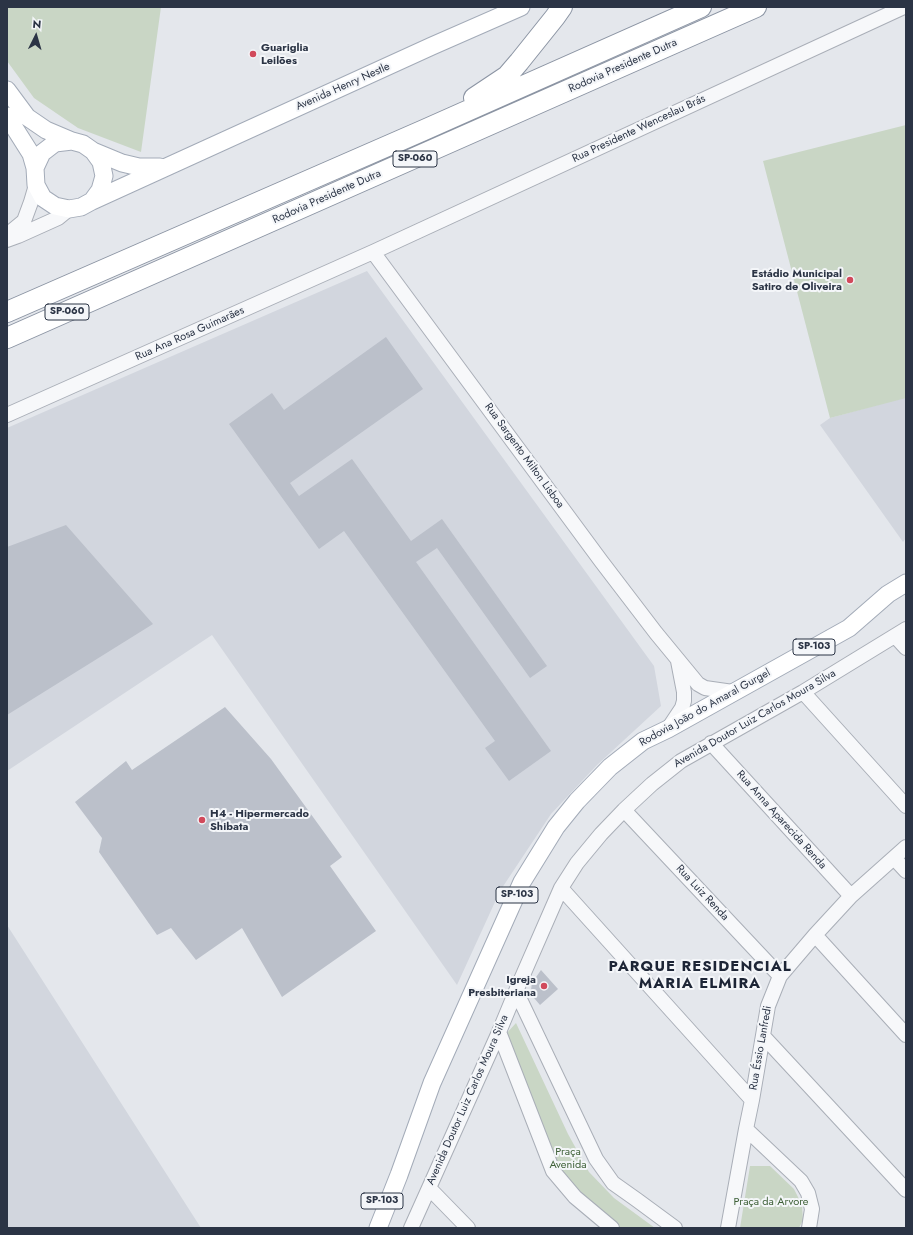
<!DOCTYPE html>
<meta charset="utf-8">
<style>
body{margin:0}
#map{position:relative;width:913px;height:1235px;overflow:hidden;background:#e4e7ec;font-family:Jost,sans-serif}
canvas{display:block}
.frame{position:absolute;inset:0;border:8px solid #2b3445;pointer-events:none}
.north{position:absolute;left:16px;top:16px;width:40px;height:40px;-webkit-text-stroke:3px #f4f6f9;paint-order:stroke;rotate:5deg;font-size:11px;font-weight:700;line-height:16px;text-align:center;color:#2b3445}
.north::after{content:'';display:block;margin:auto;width:14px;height:18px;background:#2b3445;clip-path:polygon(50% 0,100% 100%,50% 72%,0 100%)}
</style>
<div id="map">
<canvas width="913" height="1235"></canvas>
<div class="frame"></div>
<div class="north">N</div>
</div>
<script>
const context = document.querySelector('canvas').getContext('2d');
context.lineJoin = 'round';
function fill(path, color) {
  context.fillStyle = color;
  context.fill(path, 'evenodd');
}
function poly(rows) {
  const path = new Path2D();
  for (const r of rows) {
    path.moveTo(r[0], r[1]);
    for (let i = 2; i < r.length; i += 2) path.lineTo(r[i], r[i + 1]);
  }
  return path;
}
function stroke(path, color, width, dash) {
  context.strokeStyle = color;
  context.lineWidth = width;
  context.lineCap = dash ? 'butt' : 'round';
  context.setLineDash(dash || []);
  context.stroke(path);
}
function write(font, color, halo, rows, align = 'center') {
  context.font = font + ' Jost,sans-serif';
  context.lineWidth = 4;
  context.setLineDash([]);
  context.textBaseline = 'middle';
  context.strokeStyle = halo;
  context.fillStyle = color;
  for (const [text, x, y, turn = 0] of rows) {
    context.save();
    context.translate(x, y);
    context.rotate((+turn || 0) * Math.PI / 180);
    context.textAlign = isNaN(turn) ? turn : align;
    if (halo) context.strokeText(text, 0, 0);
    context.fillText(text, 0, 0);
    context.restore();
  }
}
fill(poly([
 [367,271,654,666,661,706,597,765,551,814,500,891,457,985,212,635,7,771,7,428],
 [906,397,906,538,903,542,820,425,830,418],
 [7,925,201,1228,7,1228]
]), '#d2d6de');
fill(poly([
 [7,7,161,7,141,152,78,128,34,98,7,61],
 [906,125,906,398,830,418,763,161],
 [516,1023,568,1134,589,1172,614,1198,655,1228,617,1228,577,1194,557,1164,505,1035],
 [750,1166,770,1166,794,1189,802,1205,803,1220,799,1228,740,1228]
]), '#c9d6c5');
fill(poly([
 [386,337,423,389,290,483,299,496,352,459,411,541,442,519,547,666,530,678,437,548,416,562,551,751,509,781,485,748,495,741,344,531,319,549,229,424,272,393,284,410],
 [66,525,153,624,7,715,7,547],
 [225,707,271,759,342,857,330,866,376,931,282,997,242,928,196,960,171,928,157,935,99,852,102,838,75,802,126,761,132,770],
 [541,970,558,989,540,1005,534,998,531,990,532,983]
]), '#bbc0ca');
const minor = poly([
 [7,235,24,221,31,202,36,185],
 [7,240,18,236,58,218,69,209],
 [373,252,601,561,656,633,698,684,705,688,733,692],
 [7,415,373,252,904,7],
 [895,636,906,648],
 [803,692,906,806],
 [668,729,682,708,684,701,684,692,678,661],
 [711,743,851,896],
 [624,810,780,976],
 [894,858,906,871],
 [561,888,752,1100],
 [815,935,906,1035],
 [516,991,596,1159,613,1183,637,1200,675,1228],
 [499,1032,553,1171,575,1197,612,1228],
 [763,1036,906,1190],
 [746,1129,801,1181,808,1193,812,1209,809,1228],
 [429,1188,468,1228],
 [411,1228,499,1032,516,991,561,888,577,863,601,834,624,810,652,784,681,761,803,692,906,629],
 [728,1228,746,1129,752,1100,768,1006,780,976,815,935,851,896,906,847]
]);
const major = poly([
 [7,90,27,117,46,130,72,141],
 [7,116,31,154,35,168,36,185,43,198,55,206,69,209,81,207,92,201,100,190,104,176,101,162,93,151,83,144,72,141,55,143,42,153,35,168],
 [93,151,122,163,139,167,160,167],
 [92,201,432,46,521,7],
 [378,1228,399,1175,432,1083,522,882,556,827,577,801,610,767,643,741,668,729,849,628,888,594,906,583]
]);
const highway = poly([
 [474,98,507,76,519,62,555,17,562,7],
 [7,312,424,130,701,7],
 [7,338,756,7]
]);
stroke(minor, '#a9aeb7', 16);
stroke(major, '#a3abb8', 19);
stroke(highway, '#8b94a3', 22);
stroke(minor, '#f7f8fa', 14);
stroke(major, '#fff', 17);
stroke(highway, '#fff', 20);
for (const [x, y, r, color] of [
 [253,54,4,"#d1495b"],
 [850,280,4,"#d1495b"],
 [202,820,4,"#d1495b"],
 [544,986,4,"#d1495b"]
]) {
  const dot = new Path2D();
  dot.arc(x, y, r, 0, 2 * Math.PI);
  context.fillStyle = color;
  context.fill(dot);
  stroke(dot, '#f4f6f9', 1.5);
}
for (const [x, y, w] of [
 [415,159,44],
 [67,312,44],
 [814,647,42],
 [517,895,42],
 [382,1201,42]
]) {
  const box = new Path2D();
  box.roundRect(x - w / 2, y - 8, w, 16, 3);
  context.fillStyle = '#f4f6f9';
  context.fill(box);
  stroke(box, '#2b3445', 1);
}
write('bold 10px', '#2b3445', null, [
 ["SP-060",415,159],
 ["SP-060",67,312],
 ["SP-103",814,647],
 ["SP-103",517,895],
 ["SP-103",382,1201]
]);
write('bold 11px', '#2b3445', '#f4f6f9', [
 ["Guariglia",261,48],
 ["Leilões",261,61],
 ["Estádio Municipal",842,274,"right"],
 ["Satiro de Oliveira",842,287,"right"],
 ["H4 - Hipermercado",210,814],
 ["Shibata",210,827],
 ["Igreja",536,980,"right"],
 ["Presbiteriana",536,993,"right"]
], 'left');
write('11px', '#2b3445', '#f4f6f9', [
 ["Rodovia Presidente Dutra",623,66,-24],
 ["Avenida Henry Nestle",343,87,-24],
 ["Rua Presidente Wenceslau Brás",639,129,-25],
 ["Rodovia Presidente Dutra",327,197,-24],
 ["Rua Ana Rosa Guimarães",190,334,-24],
 ["Rua Sargento Milton Lisboa",524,456,54],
 ["Rodovia João do Amaral Gurgel",705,708,-29],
 ["Avenida Doutor Luiz Carlos Moura Silva",755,719,-30],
 ["Rua Anna Aparecida Renda",781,820,48],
 ["Rua Luiz Renda",702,893,47],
 ["Rua Éssio Lanfredi",761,1048,-80],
 ["Avenida Doutor Luiz Carlos Moura Silva",468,1100,-66]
]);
write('11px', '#3f6138', '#f4f6f9', [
 ["Praça",568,1152],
 ["Avenida",568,1165],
 ["Praça da Arvore",771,1202]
]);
context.letterSpacing = '1px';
write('bold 15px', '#1d2536', '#f4f6f9', [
 ["PARQUE RESIDENCIAL",700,967],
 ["MARIA ELMIRA",700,984]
]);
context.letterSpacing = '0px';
</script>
